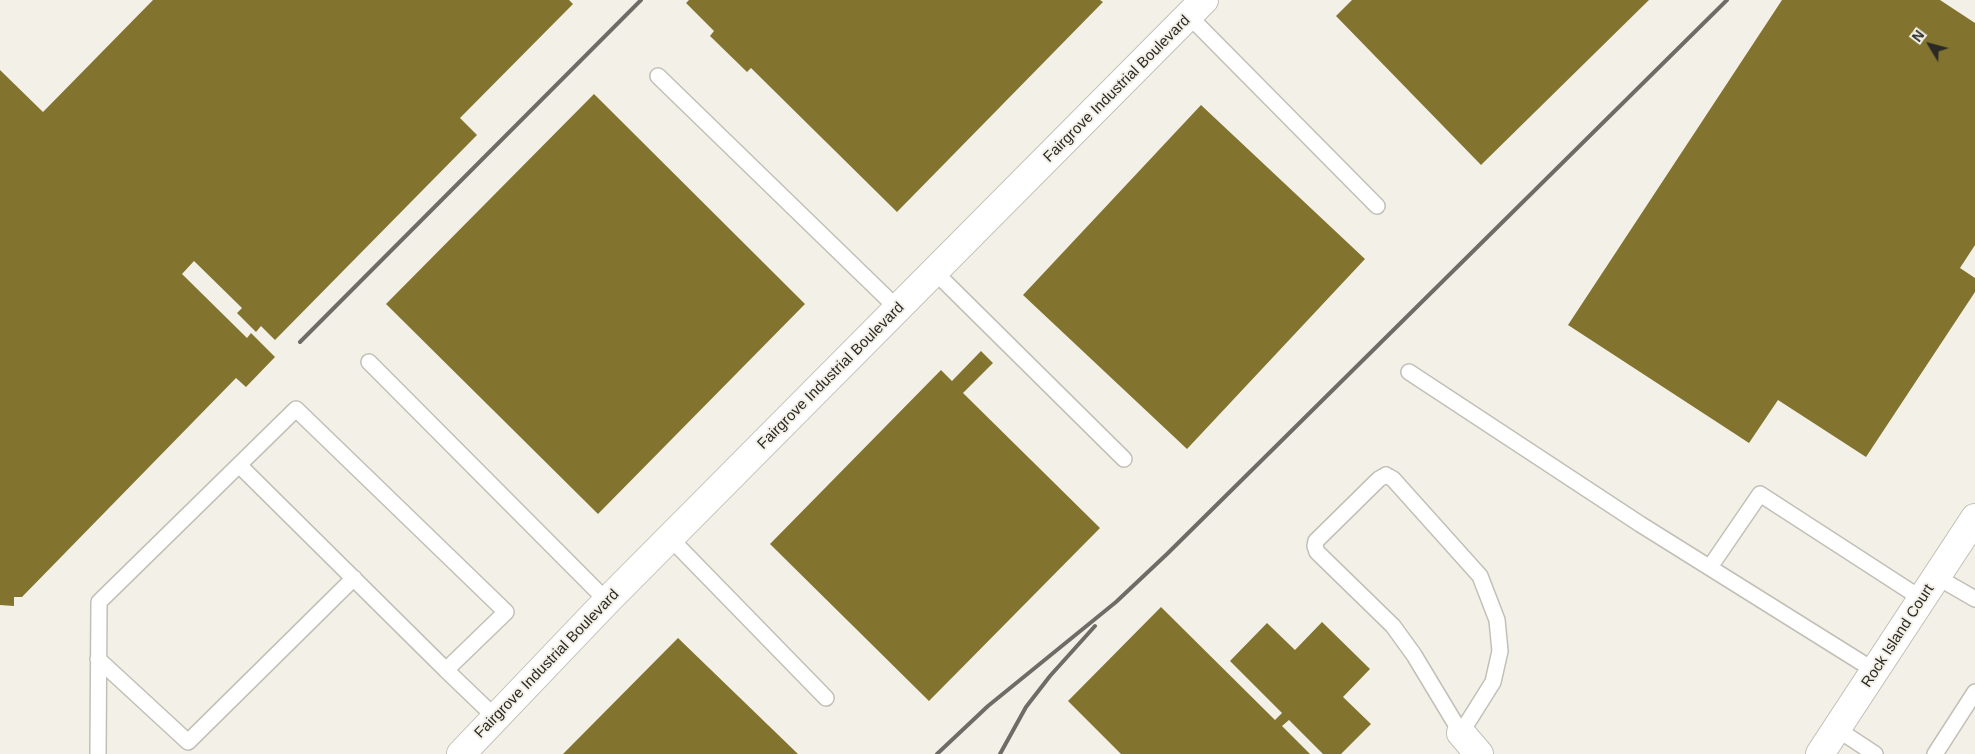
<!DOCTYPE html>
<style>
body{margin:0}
#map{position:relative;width:1975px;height:754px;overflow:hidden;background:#f3f1e7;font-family:Helvetica,sans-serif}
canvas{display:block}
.north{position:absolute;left:1905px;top:20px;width:50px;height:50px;-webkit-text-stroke:4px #f3f1e7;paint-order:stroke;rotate:307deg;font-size:14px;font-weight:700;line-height:20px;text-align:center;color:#2a2925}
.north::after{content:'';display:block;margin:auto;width:18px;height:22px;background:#2a2925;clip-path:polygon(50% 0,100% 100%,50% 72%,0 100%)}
</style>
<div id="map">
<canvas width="1975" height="754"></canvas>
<div class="north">N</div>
</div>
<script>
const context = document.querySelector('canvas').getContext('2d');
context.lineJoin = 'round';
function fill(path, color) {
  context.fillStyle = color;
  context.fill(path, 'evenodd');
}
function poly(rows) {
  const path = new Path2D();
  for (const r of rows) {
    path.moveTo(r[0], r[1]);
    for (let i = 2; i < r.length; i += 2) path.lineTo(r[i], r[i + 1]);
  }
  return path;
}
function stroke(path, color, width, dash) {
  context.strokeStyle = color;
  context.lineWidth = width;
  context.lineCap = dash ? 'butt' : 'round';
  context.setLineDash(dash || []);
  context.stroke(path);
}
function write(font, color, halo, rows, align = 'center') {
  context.font = font + ' Helvetica,sans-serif';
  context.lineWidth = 4;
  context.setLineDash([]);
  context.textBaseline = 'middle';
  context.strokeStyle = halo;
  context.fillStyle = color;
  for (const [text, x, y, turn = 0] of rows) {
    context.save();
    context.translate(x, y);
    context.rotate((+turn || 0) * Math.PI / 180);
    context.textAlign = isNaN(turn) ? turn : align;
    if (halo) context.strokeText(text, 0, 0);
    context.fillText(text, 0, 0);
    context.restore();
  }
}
fill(poly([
 [153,0,569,0,573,4,460,118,477,135,275,340,261,326,256,332,237,313,242,308,194,261,182,274,247,338,251,333,275,357,246,387,236,378,22,597,14,597,14,606,0,605,0,70,43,112],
 [689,0,1100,0,1103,2,897,212,751,68,747,72,710,36,714,31,686,3],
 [1352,0,1649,0,1481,165,1336,16],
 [1782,0,1940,0,1975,23,1975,245,1960,268,1975,278,1975,292,1866,457,1778,400,1749,443,1568,325],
 [594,94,805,304,598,514,386,304],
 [1201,105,1365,259,1187,449,1023,295],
 [981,351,993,363,963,393,1100,528,929,701,770,544,941,370,952,381],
 [1161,607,1275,720,1282,713,1230,661,1267,623,1295,650,1322,622,1370,669,1343,697,1371,724,1341,754,1323,754,1289,720,1282,726,1310,754,1121,754,1068,701],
 [678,638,798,754,563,754]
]), '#82742f');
const service = poly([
 [1190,17,1377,206],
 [658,76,897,308],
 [935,272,1124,459],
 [369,362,607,601],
 [1409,372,1640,524,1875,671],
 [239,465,446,670],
 [1386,475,1393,479,1480,576,1497,620,1500,651,1493,682,1461,733,1414,655,1393,626,1317,552,1315,546,1316,541,1379,479,1386,475],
 [671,539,826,698],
 [1710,567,1760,494,1922,599],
 [1937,577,1975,599],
 [98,659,188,742,354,578],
 [1837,729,1875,754],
 [98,754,99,602,296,409,506,612,446,670,496,718],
 [1935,754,1975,692]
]);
const minor = poly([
 [1461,733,1479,754],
 [461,754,607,601,1204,0],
 [1820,754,1975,518]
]);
stroke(service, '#c2c0b6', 18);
stroke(minor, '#c2c0b6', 30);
stroke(service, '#fff', 15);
stroke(minor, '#fff', 28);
stroke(poly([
 [300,342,641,0],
 [937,754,988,706,1116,602,1167,554,1727,0],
 [1000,754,1026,707,1050,676,1095,626]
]), '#6d6c66', 4);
write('15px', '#2a2925', '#f3f1e7', [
 ["Fairgrove Industrial Boulevard",1117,89,-45],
 ["Fairgrove Industrial Boulevard",831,376,-45],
 ["Rock Island Court",1898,636,-57],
 ["Fairgrove Industrial Boulevard",547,664,-46]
]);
</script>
